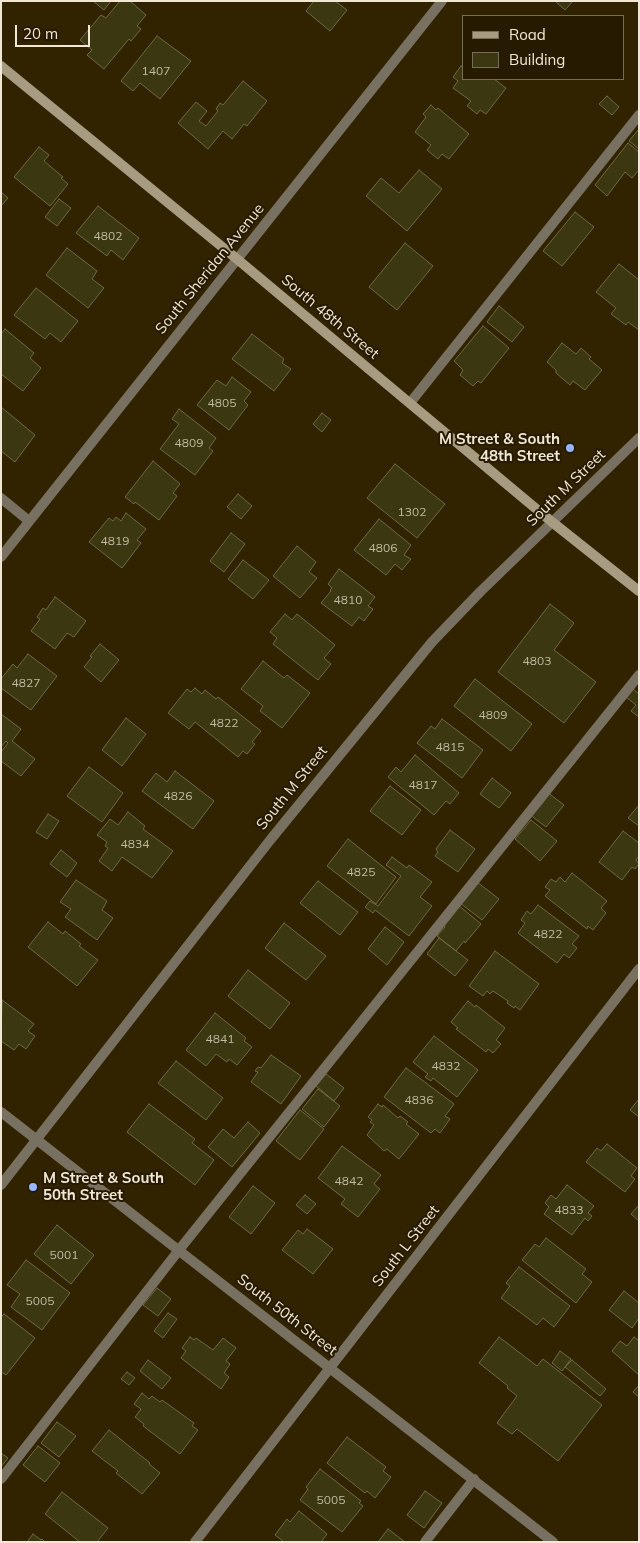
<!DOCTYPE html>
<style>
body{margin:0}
#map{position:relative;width:640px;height:1543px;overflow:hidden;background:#322300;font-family:Mulish,sans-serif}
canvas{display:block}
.frame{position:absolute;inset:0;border:2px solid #f1e7d4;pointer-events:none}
.legend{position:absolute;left:462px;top:15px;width:162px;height:65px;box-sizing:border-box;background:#261a01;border:1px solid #776c55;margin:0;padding:6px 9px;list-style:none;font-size:15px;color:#f1e7d4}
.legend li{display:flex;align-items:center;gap:10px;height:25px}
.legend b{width:25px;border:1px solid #776c55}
.scale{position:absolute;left:15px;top:25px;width:75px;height:22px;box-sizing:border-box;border:2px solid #f1e7d4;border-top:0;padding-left:6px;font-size:15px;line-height:18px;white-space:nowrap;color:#f1e7d4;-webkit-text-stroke:4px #261a01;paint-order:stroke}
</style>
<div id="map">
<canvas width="640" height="1543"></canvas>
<div class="frame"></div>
<ul class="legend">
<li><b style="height:6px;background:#a79b82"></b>Road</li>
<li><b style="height:14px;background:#3a3711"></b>Building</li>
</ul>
<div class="scale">20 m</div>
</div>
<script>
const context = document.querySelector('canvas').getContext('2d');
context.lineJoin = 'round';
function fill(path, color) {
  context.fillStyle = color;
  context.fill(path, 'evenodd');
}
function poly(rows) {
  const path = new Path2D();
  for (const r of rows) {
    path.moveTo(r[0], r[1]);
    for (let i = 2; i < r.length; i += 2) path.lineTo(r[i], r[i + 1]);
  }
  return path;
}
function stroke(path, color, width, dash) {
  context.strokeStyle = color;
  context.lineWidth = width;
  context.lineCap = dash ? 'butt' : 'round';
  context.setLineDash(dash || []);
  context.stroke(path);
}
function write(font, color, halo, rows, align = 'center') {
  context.font = font + ' Mulish,sans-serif';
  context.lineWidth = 4;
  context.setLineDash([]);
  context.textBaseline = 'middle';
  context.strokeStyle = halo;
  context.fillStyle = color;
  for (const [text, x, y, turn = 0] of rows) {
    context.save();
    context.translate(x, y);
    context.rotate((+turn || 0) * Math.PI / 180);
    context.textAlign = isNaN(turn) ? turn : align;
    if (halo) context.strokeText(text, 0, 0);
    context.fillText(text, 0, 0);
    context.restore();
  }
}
const building = poly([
 [93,1,111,1,104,10,93,1],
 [120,1,130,1,146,15,137,26,141,29,131,41,129,39,104,69,87,55,92,50,80,40,101,15,106,18,120,1],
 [314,1,335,1,347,10,330,31,306,11,314,1],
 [555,1,573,1,565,10,555,1],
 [157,36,191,61,160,99,140,83,133,91,121,81,157,36],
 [461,66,464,68,464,79,494,79,506,88,486,114,480,110,477,114,467,106,471,101,453,88,458,81,453,77,461,66],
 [243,81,267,101,247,126,244,124,232,139,223,131,208,149,178,123,196,102,207,111,199,121,206,126,218,111,216,109,220,103,223,105,243,81],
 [607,96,619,107,612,115,599,104,607,96],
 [431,105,436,110,438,108,469,134,449,159,442,154,438,159,427,150,431,145,415,132,426,117,423,114,431,105],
 [639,129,639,149,629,141,639,129],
 [628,143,639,152,639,170,632,178,625,172,607,196,595,185,628,143],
 [39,147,49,155,44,161,63,177,61,178,68,184,50,206,14,177,39,147],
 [419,170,442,189,407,231,366,196,381,178,399,193,419,170],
 [1,192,8,198,1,206,1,192],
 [59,199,71,208,57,226,45,217,59,199],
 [98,206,139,238,123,260,111,250,107,256,76,233,98,206],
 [575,212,594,227,562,266,543,251,575,212],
 [405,243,433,266,397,310,369,287,405,243],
 [67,248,97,271,92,279,104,288,88,308,46,275,67,248],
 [619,264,639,280,639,330,628,322,626,325,611,314,616,308,596,292,619,264],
 [36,288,78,321,61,342,50,333,45,339,14,315,36,288],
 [499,306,524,327,512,342,487,322,499,306],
 [483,326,509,348,481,383,478,381,473,386,460,375,463,370,454,361,483,326],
 [5,329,34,353,30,358,41,368,23,391,1,374,1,334,5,329],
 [252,334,284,359,282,363,291,369,274,391,232,359,252,334],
 [562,343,576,354,581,348,591,357,589,359,602,370,585,390,573,381,570,385,556,373,556,370,547,362,562,343],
 [232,377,251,392,244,401,248,405,229,430,197,405,217,380,226,386,232,377],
 [1,407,35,435,15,462,1,451,1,407],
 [179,409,216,438,209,448,213,451,195,475,160,449,179,424,172,419,179,409],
 [322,413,331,420,322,432,313,424,322,413],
 [153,461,180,484,173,493,177,496,159,520,135,502,134,504,125,497,153,461],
 [395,464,445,504,417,538,367,498,395,464],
 [238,494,252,506,241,519,227,507,238,494],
 [126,513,146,529,137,540,141,543,122,568,89,542,109,518,113,521,116,517,121,521,126,513],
 [379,519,411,545,404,555,411,559,402,570,395,564,386,575,354,550,379,519],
 [231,533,245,544,224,572,210,561,231,533],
 [297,546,316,562,309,572,317,578,300,598,273,576,297,546],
 [243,560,269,580,253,599,228,579,243,560],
 [339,569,375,597,368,606,373,609,364,621,359,617,352,626,321,603,331,591,330,590,332,588,328,584,339,569],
 [55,597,86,621,74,637,67,633,55,649,31,631,40,619,37,617,43,608,46,610,55,597],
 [550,604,574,623,554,650,596,682,564,723,498,672,550,604],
 [285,614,292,620,297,614,335,645,324,658,331,664,318,680,273,644,277,638,270,632,285,614],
 [100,644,119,660,101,682,84,667,92,657,90,656,100,644],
 [28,654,57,676,31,710,1,688,1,679,13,664,17,668,28,654],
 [263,661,284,678,287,675,310,693,282,728,260,711,263,706,241,689,263,661],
 [475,679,532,724,511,751,454,706,475,679],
 [195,688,202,694,205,690,216,699,218,697,261,731,252,742,255,744,247,754,243,751,238,757,195,722,189,729,168,713,187,689,191,692,195,688],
 [633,689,639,694,639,717,631,711,636,705,626,697,633,689],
 [1,714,21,729,12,741,35,759,21,776,1,761,1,752,8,743,6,741,1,747,1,714],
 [126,718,146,734,122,766,102,750,126,718],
 [442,719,483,750,462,778,417,743,431,726,435,729,442,719],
 [415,755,459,793,450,804,446,801,434,815,388,777,396,767,401,772,415,755],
 [89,767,123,793,102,822,67,796,89,767],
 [175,771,214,801,193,829,142,791,156,773,167,782,175,771],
 [492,778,511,793,499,808,480,794,492,778],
 [390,786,421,810,402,835,370,811,390,786],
 [547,792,564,805,546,827,529,814,547,792],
 [639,805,639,826,628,818,639,805],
 [128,812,145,826,143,829,173,851,152,878,122,857,112,871,99,861,108,848,105,846,107,842,97,835,110,819,118,825,128,812],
 [48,814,59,821,47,839,36,832,48,814],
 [531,820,557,841,540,861,515,839,531,820],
 [450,830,475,849,458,872,435,856,438,852,436,849,450,830],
 [623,831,639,843,639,856,636,860,639,864,635,869,632,867,622,880,599,862,623,831],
 [348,839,396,877,376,904,327,866,348,839],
 [61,850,77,863,67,877,50,864,61,850],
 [392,857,407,868,409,865,432,882,420,897,432,906,409,936,375,910,373,913,365,907,370,901,378,906,401,876,386,865,392,857],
 [572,873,607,901,601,908,606,913,593,930,588,926,587,929,545,896,550,890,545,887,551,879,556,882,560,877,565,882,572,873],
 [76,880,107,901,102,910,113,918,97,940,65,917,71,909,60,902,76,880],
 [318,881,358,912,340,935,300,903,318,881],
 [477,882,499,899,482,920,460,903,477,882],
 [457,904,481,924,465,943,464,941,456,951,437,936,445,927,441,924,457,904],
 [538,905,579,936,572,944,577,948,569,958,564,954,557,963,518,933,525,923,521,920,527,911,531,914,538,905],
 [48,922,63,934,65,931,81,944,79,946,98,960,77,986,28,947,48,922],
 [284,923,326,956,306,980,265,948,284,923],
 [385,927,404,942,387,965,368,949,385,927],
 [439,938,468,960,455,976,427,954,439,938],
 [495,951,539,984,520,1010,515,1006,514,1008,507,1003,508,1001,493,991,490,994,487,991,483,996,469,986,495,951],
 [248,970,290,1003,270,1029,228,996,248,970],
 [2,1000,34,1024,28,1031,35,1036,26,1049,19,1044,14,1050,1,1041,2,1000],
 [468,1001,475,1007,476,1005,505,1028,496,1040,501,1044,493,1053,488,1049,486,1052,456,1029,458,1028,451,1022,468,1001],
 [215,1013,246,1038,244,1041,252,1047,237,1065,229,1059,227,1062,216,1054,206,1066,186,1050,215,1013],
 [434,1036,478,1070,457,1097,433,1078,431,1081,425,1077,428,1074,413,1062,434,1036],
 [271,1055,301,1076,281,1104,251,1082,258,1072,255,1071,258,1067,261,1068,271,1055],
 [176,1061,223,1098,206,1120,158,1083,176,1061],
 [406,1068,454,1104,445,1116,450,1119,440,1133,435,1129,431,1133,384,1097,406,1068],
 [326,1074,344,1088,334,1101,316,1086,326,1074],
 [318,1089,340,1106,324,1127,302,1109,318,1089],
 [639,1099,639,1117,630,1110,639,1099],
 [149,1104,195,1139,192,1143,214,1160,195,1185,127,1132,149,1104],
 [378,1104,382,1107,383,1105,398,1118,400,1116,408,1122,406,1124,419,1134,399,1159,387,1149,384,1151,367,1135,374,1125,370,1122,372,1120,368,1117,378,1104],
 [300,1110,324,1129,300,1160,276,1141,300,1110],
 [248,1122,260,1133,232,1167,208,1147,223,1129,234,1138,248,1122],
 [607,1144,637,1168,631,1176,635,1179,625,1192,586,1162,597,1148,601,1151,607,1144],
 [342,1146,381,1175,374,1184,380,1189,358,1217,341,1204,345,1199,318,1178,342,1146],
 [567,1185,594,1206,588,1213,592,1216,588,1221,585,1218,572,1235,544,1214,549,1207,545,1203,551,1195,556,1199,567,1185],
 [253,1186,275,1203,251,1234,229,1217,253,1186],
 [305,1195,316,1204,307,1214,296,1205,305,1195],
 [639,1205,639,1221,631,1214,639,1205],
 [57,1225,94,1255,71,1284,34,1254,57,1225],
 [307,1229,333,1249,313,1274,282,1250,298,1230,303,1234,307,1229],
 [546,1238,586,1269,582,1274,592,1282,576,1303,522,1260,535,1244,539,1247,546,1238],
 [26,1260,70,1293,42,1330,11,1307,20,1294,7,1285,26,1260],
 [519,1267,570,1306,554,1327,543,1318,537,1325,501,1298,510,1286,506,1283,519,1267],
 [157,1288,171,1299,158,1316,143,1305,157,1288],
 [624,1291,639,1303,639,1318,632,1328,609,1310,624,1291],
 [168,1313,177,1319,163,1338,154,1331,168,1313],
 [4,1314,35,1338,6,1375,1,1372,1,1317,4,1314],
 [190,1337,194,1340,196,1338,213,1350,223,1338,236,1348,226,1361,230,1364,224,1373,229,1377,221,1389,181,1358,186,1351,182,1348,190,1337],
 [499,1337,537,1366,543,1359,602,1405,558,1461,517,1429,512,1434,497,1423,517,1396,507,1388,508,1386,479,1363,499,1337],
 [634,1337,639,1341,639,1375,612,1351,620,1341,627,1346,634,1337],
 [560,1351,571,1359,562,1371,552,1363,560,1351],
 [148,1360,171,1378,162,1389,140,1371,148,1360],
 [572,1360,606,1389,600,1396,565,1367,572,1360],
 [127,1372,135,1378,129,1385,121,1379,127,1372],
 [639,1385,639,1397,633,1392,639,1385],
 [142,1393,149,1399,152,1396,160,1402,162,1400,194,1423,192,1426,198,1430,180,1454,143,1426,144,1424,135,1417,141,1409,134,1404,142,1393],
 [57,1422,76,1436,59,1457,41,1443,57,1422],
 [109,1430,150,1463,149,1464,160,1473,142,1494,116,1473,118,1471,92,1451,109,1430],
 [347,1437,386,1467,383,1471,391,1477,375,1498,367,1491,365,1493,327,1463,347,1437],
 [38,1446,60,1463,45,1482,23,1465,38,1446],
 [1,1453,8,1458,1,1467,1,1453],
 [320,1469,361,1501,359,1503,363,1506,342,1532,300,1500,308,1489,306,1487,320,1469],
 [425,1491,442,1503,424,1528,407,1515,425,1491],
 [62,1492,108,1528,97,1542,80,1542,45,1514,62,1492],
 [299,1511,327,1534,321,1542,284,1542,275,1535,287,1519,290,1522,299,1511],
 [388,1529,405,1542,378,1542,388,1529],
 [33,1534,41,1540,42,1539,45,1542,27,1542,33,1534]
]);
fill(building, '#3a3711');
stroke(building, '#6d6a44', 1);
stroke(poly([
 [410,403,639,115],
 [1,1479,179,1250,639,675],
 [425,1542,474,1479]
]), '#787061', 10);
stroke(poly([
 [1,498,29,521],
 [1,557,442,1],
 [1,1112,553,1542],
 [195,1542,639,969]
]), '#787061', 10);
stroke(poly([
 [1,1185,271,839,432,642,480,592,639,438]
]), '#787061', 10);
stroke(poly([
 [1,66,237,259,552,522,639,591]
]), '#a79b82', 10);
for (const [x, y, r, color] of [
 [570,448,5,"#95b6fd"],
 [33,1187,5,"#95b6fd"]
]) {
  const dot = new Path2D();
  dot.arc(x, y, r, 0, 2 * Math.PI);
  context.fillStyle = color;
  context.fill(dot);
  stroke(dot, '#261a01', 2);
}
write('12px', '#c3bba3', null, [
 ["1407",156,71],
 ["4802",108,236],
 ["4805",222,403],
 ["4809",189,443],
 ["1302",412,512],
 ["4819",115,541],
 ["4806",383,548],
 ["4810",348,600],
 ["4803",537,661],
 ["4827",26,683],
 ["4809",493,715],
 ["4822",224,723],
 ["4815",450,747],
 ["4817",423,785],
 ["4826",178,796],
 ["4834",135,844],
 ["4825",361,872],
 ["4822",548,934],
 ["4841",220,1039],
 ["4832",446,1066],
 ["4836",419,1100],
 ["4842",349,1181],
 ["4833",569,1210],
 ["5001",64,1255],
 ["5005",40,1301],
 ["5005",331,1500]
]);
write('15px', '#f1e7d4', '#261a01', [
 ["South Sheridan Avenue",210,269,-51],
 ["South 48th Street",330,317,40],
 ["South M Street",566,488,-44],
 ["South M Street",292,788,-51],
 ["South L Street",406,1246,-52],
 ["South 50th Street",287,1315,38]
]);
write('bold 15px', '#f1e7d4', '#261a01', [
 ["M Street & South",560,439],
 ["48th Street",560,456],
 ["M Street & South",43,1178,"left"],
 ["50th Street",43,1195,"left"]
], 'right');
</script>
